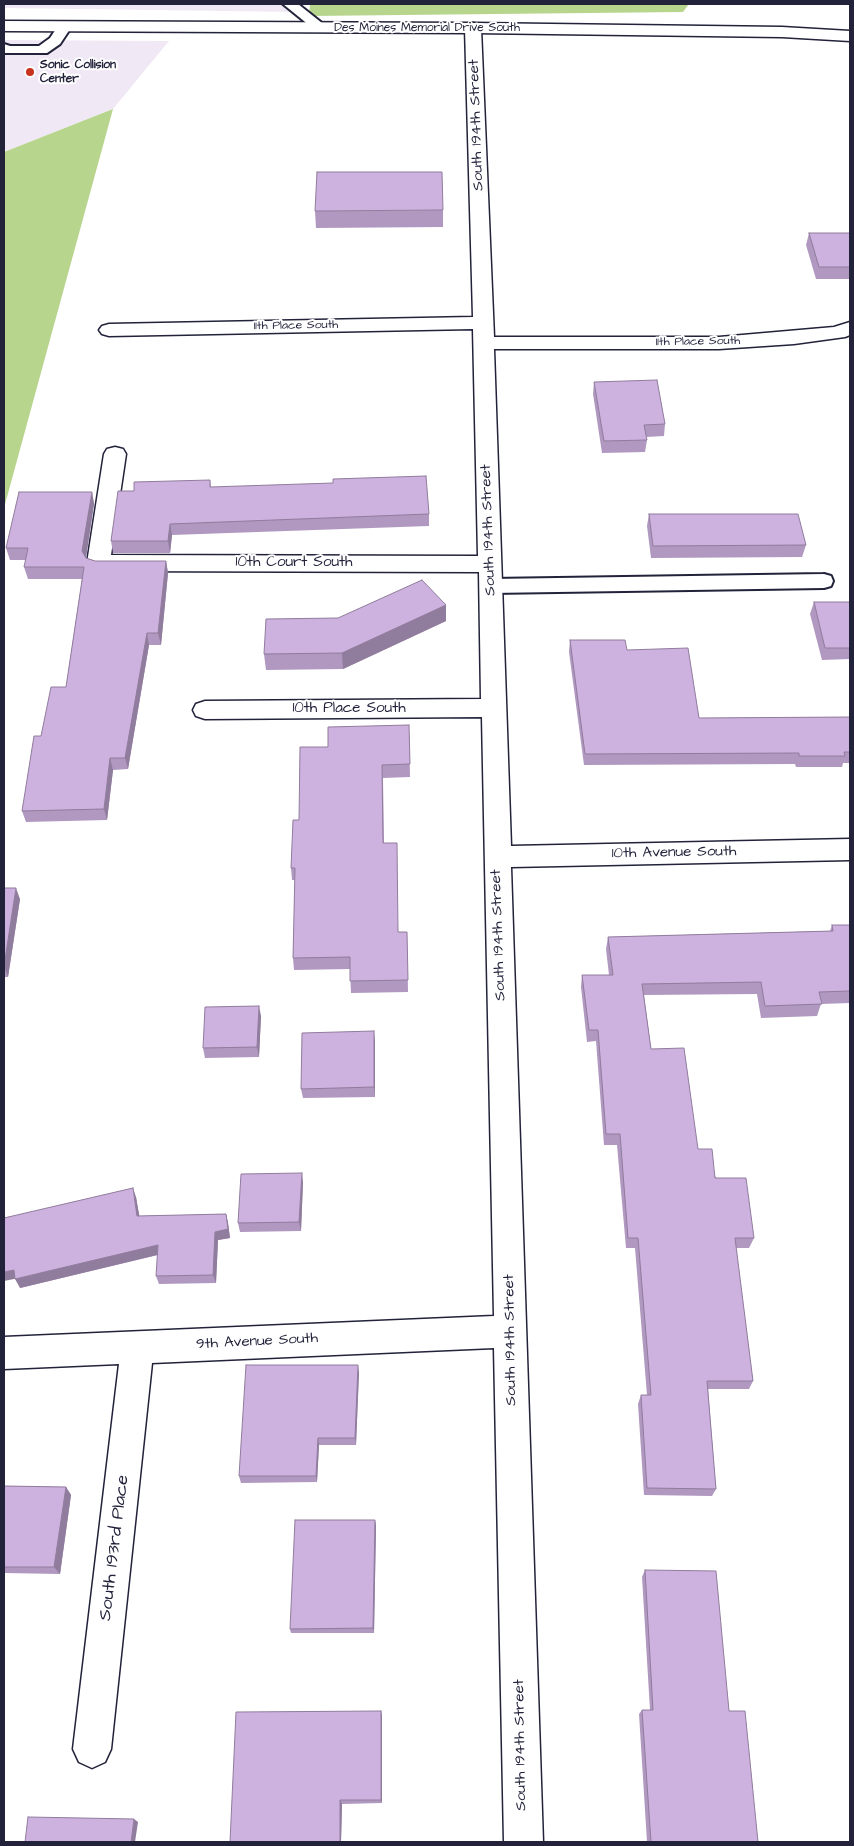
<!DOCTYPE html>
<style>
body{margin:0}
#map{position:relative;width:854px;height:1846px;overflow:hidden;background:#fff;font-family:"Architects Daughter",sans-serif}
canvas{display:block}
.frame{position:absolute;inset:0;border:5px solid #22223b;pointer-events:none}
</style>
<div id="map">
<canvas width="854" height="1846"></canvas>
<div class="frame"></div>
</div>
<script>
const context = document.querySelector('canvas').getContext('2d');
context.lineJoin = 'round';
function fill(path, color) {
  context.fillStyle = color;
  context.fill(path, 'evenodd');
}
function poly(rows) {
  const path = new Path2D();
  for (const r of rows) {
    path.moveTo(r[0], r[1]);
    for (let i = 2; i < r.length; i += 2) path.lineTo(r[i], r[i + 1]);
  }
  return path;
}
function stroke(path, color, width, dash) {
  context.strokeStyle = color;
  context.lineWidth = width;
  context.lineCap = dash ? 'butt' : 'round';
  context.setLineDash(dash || []);
  context.stroke(path);
}
function write(font, color, halo, rows, align = 'center') {
  context.font = font + ' "Architects Daughter",sans-serif';
  context.lineWidth = 4;
  context.setLineDash([]);
  context.textBaseline = 'middle';
  context.strokeStyle = halo;
  context.fillStyle = color;
  for (const [text, x, y, turn = 0] of rows) {
    context.save();
    context.translate(x, y);
    context.rotate((+turn || 0) * Math.PI / 180);
    context.textAlign = isNaN(turn) ? turn : align;
    if (halo) context.strokeText(text, 0, 0);
    context.fillText(text, 0, 0);
    context.restore();
  }
}
fill(poly([
 [4,4,300,4,299,12,4,8],
 [4,40,169,41,113,109,4,152]
]), '#f0e8f5');
fill(poly([
 [310,4,689,4,683,12,309,16],
 [113,109,4,508,4,152]
]), '#b8d58d');
const service = poly([
 [283,4,298,4,327,27,320,31,315,30,283,4],
 [65,22,72,26,60,44,47,53,4,53,4,44,10,46,39,46,50,38,60,23,65,22],
 [824,574,831,576,833,581,831,586,824,588,491,593,484,591,481,586,484,581,491,579,824,574]
]);
const minor = poly([
 [473,23,479,25,481,28,494,337,719,337,834,327,850,322,850,335,845,337,794,344,719,349,494,349,511,846,850,839,850,860,511,867,543,1842,504,1842,494,1348,152,1363,111,1749,105,1762,92,1768,79,1762,73,1749,119,1364,4,1369,4,1337,494,1316,482,717,205,719,196,716,193,710,196,704,205,701,481,699,479,572,98,571,90,569,87,563,104,454,107,449,115,447,123,449,126,454,111,555,478,556,473,329,109,336,102,334,99,330,102,326,109,324,473,317,465,28,467,25,473,23]
]);
const secondary = poly([
 [4,21,473,23,782,27,850,31,850,41,782,37,473,33,4,31,4,21]
]);
stroke(service, '#22223b', 4);
stroke(minor, '#22223b', 3);
stroke(secondary, '#22223b', 3);
fill(service, '#fff');
fill(minor, '#fff');
fill(secondary, '#fff');
fill(poly([
 [443,210,443,227,316,228,315,211],
 [809,233,850,233,850,279,816,279,806,245],
 [594,382,665,424,664,436,646,437,647,440,645,452,602,453,593,394],
 [210,480,211,487,429,514,429,526,172,535,170,553,113,553,111,541,134,491],
 [92,492,94,504,86,558,95,561,166,561,168,573,161,645,149,645,128,769,113,770,107,820,26,822,22,811,41,736,66,687,82,579,28,579,24,567,26,560,10,560,6,548],
 [649,514,806,545,802,557,651,558,647,526],
 [814,602,850,602,850,659,822,660,810,614],
 [446,605,446,621,343,669,266,670,264,654,338,618],
 [570,640,627,650,699,718,850,717,850,763,843,763,842,767,796,767,795,764,584,765,569,652],
 [409,725,410,777,383,778,384,843,398,932,407,932,408,992,351,993,350,969,294,970,293,958,295,880,292,880,291,868,299,820,328,747],
 [4,888,20,899,8,977,4,977],
 [832,925,850,925,850,1003,821,1004,817,1016,761,1018,757,994,644,995,651,1049,698,1149,754,1238,749,1248,736,1248,753,1381,749,1389,708,1389,716,1489,712,1496,644,1495,638,1404,641,1395,647,1395,635,1248,626,1248,617,1145,604,1145,596,1041,587,1042,581,987,582,975,609,975,606,949,608,937,830,931],
 [261,1016,259,1057,205,1058,203,1048],
 [375,1041,375,1097,303,1098,301,1089],
 [303,1182,301,1231,240,1232,238,1223],
 [136,1197,139,1216,226,1214,228,1223,230,1238,218,1240,216,1283,159,1284,156,1276,158,1255,20,1288],
 [359,1372,356,1445,319,1445,317,1482,241,1483,239,1476],
 [4,1486,66,1487,71,1495,60,1574,4,1573],
 [375,1520,376,1526,374,1633,291,1633,290,1629],
 [645,1570,729,1711,758,1842,647,1842,639,1714,642,1710,650,1710,642,1577],
 [381,1711,382,1716,382,1803,342,1804,341,1842,230,1842]
]), '#b098c0');
fill(poly([
 [92,492,94,504,85,563,82,551],
 [170,524,172,535,170,553,168,541],
 [166,561,168,573,161,645,158,633],
 [446,605,446,621,343,669,342,653],
 [147,633,149,645,128,769,125,758],
 [110,758,113,770,107,820,104,809],
 [16,888,20,899,8,977,4,966],
 [259,1006,261,1016,259,1057,257,1047],
 [374,1031,375,1041,375,1097,374,1087],
 [302,1173,303,1182,301,1231,299,1222],
 [133,1188,136,1197,141,1225,137,1216],
 [226,1214,228,1223,230,1238,218,1240,216,1283,213,1275,215,1232],
 [158,1245,161,1254,20,1288,15,1279],
 [14,1270,19,1278,4,1281,4,1272],
 [358,1365,359,1372,356,1445,355,1438],
 [318,1438,319,1445,317,1482,316,1476],
 [66,1487,71,1495,60,1574,54,1567],
 [375,1520,376,1526,374,1633,373,1628],
 [381,1711,382,1716,382,1803,381,1800],
 [340,1800,342,1804,341,1842,340,1842],
 [134,1819,138,1822,135,1842,131,1842]
]), '#907c9c');
const building = poly([
 [317,172,442,172,443,210,315,211,317,172],
 [809,233,850,233,850,267,819,267,809,233],
 [657,380,665,424,644,425,647,440,604,441,594,382,657,380],
 [426,476,429,514,170,524,168,541,111,541,118,491,134,491,134,482,210,480,210,487,333,483,333,479,426,476],
 [19,492,92,492,82,551,86,558,95,561,166,561,158,633,147,633,125,758,110,758,104,809,22,811,34,736,41,736,51,687,66,687,84,567,24,567,28,548,6,548,19,492],
 [649,514,798,514,806,545,653,546,649,514],
 [422,580,446,605,342,653,264,654,266,619,338,618,422,580],
 [814,602,850,602,850,648,825,648,814,602],
 [570,640,625,640,627,650,688,648,699,718,850,717,850,752,844,752,845,756,799,756,799,753,585,754,570,640],
 [409,725,410,764,382,765,383,843,397,843,398,932,407,932,408,980,350,981,350,957,293,958,295,868,291,868,293,820,299,820,300,747,328,747,328,727,409,725],
 [4,888,16,888,4,966,4,888],
 [832,925,850,925,850,991,819,992,822,1004,765,1006,761,982,642,984,651,1049,684,1048,698,1149,712,1149,715,1178,746,1178,754,1238,735,1238,753,1381,707,1381,716,1489,647,1488,641,1395,651,1395,638,1238,628,1238,620,1134,606,1134,598,1030,589,1030,582,975,613,975,608,937,833,931,832,925],
 [259,1006,257,1047,203,1048,205,1007,259,1006],
 [374,1031,374,1087,301,1089,302,1033,374,1031],
 [302,1173,299,1222,238,1223,241,1174,302,1173],
 [133,1188,137,1216,226,1214,228,1229,215,1232,213,1275,156,1276,158,1245,15,1279,14,1270,4,1272,4,1218,133,1188],
 [246,1365,358,1365,355,1438,318,1438,316,1476,239,1476,246,1365],
 [4,1486,66,1487,54,1567,4,1567,4,1486],
 [295,1520,375,1520,373,1628,290,1629,295,1520],
 [645,1570,716,1571,729,1711,745,1711,758,1842,651,1842,642,1710,653,1710,645,1570],
 [381,1711,381,1800,340,1800,340,1842,230,1842,236,1712,381,1711],
 [28,1817,134,1819,131,1842,25,1842,28,1817]
]);
fill(building, '#cdb1df');
stroke(building, '#907c9c', 1);
for (const [x, y, r, color] of [
 [30,72,5,"#c8321e"]
]) {
  const dot = new Path2D();
  dot.arc(x, y, r, 0, 2 * Math.PI);
  context.fillStyle = color;
  context.fill(dot);
  stroke(dot, '#fff', 2);
}
write('12px', '#22223b', '#fff', [
 ["Des Moines Memorial Drive South",427,28],
 ["11th Place South",296,326,-1],
 ["11th Place South",698,342,-1]
]);
write('bold 12px', '#22223b', '#fff', [
 ["Sonic Collision",40,65],
 ["Center",40,79]
], 'left');
write('15px', '#22223b', '#fff', [
 ["South 194th Street",477,125,-92],
 ["South 194th Street",489,530,-92],
 ["10th Court South",294,563],
 ["10th Place South",349,709],
 ["10th Avenue South",674,853,-1],
 ["South 194th Street",499,935,-92],
 ["South 194th Street",511,1340,-91],
 ["9th Avenue South",257,1342,-3],
 ["South 194th Street",521,1745,-91]
]);
write('18px', '#22223b', '#fff', [
 ["South 193rd Place",115,1548,-83]
]);
</script>
